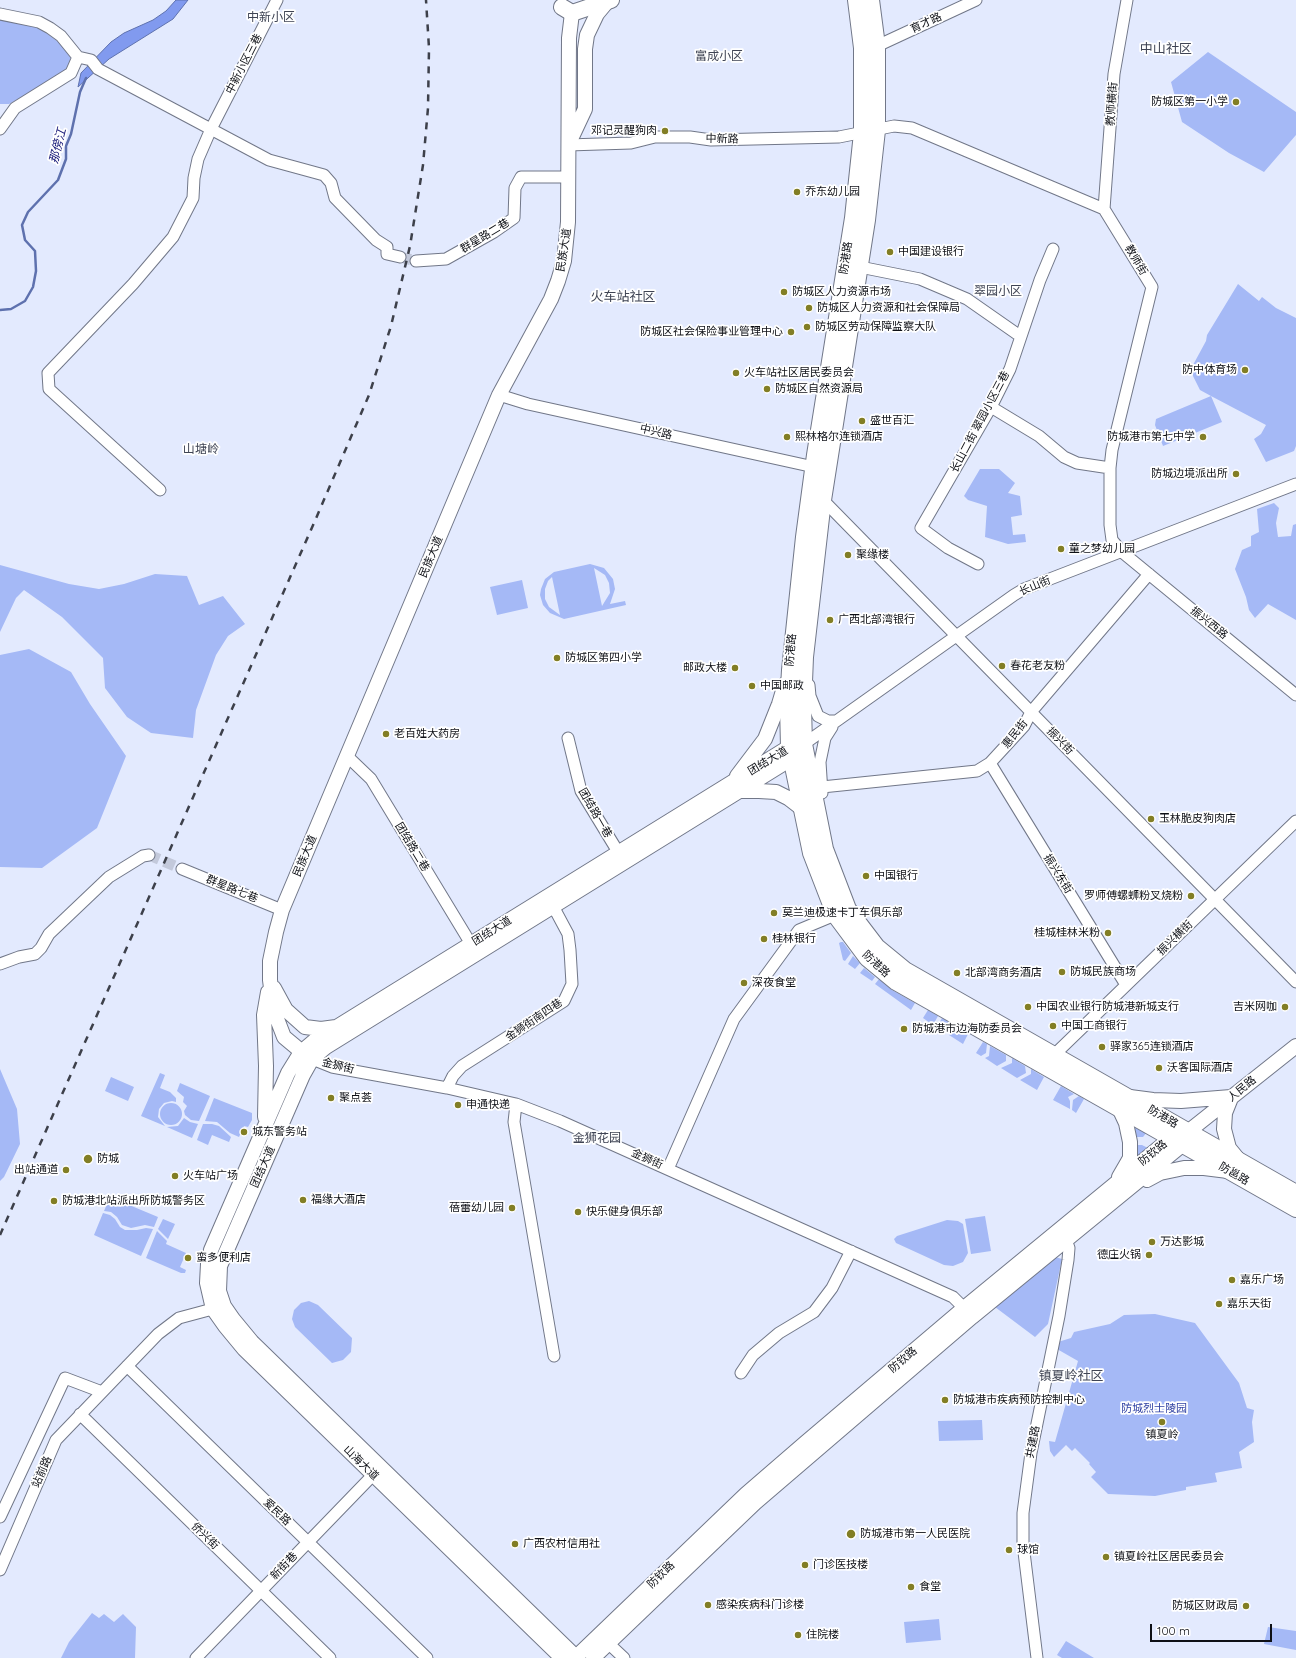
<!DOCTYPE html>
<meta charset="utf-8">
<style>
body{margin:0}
#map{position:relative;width:1296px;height:1658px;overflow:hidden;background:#e3eafe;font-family:Quicksand,sans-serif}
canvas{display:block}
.scale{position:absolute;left:1150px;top:1624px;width:122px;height:18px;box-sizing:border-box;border:2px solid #0e1016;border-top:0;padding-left:5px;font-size:12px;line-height:14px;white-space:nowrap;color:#0e1016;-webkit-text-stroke:3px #fff;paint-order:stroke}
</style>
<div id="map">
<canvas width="1296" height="1658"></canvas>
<div class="scale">100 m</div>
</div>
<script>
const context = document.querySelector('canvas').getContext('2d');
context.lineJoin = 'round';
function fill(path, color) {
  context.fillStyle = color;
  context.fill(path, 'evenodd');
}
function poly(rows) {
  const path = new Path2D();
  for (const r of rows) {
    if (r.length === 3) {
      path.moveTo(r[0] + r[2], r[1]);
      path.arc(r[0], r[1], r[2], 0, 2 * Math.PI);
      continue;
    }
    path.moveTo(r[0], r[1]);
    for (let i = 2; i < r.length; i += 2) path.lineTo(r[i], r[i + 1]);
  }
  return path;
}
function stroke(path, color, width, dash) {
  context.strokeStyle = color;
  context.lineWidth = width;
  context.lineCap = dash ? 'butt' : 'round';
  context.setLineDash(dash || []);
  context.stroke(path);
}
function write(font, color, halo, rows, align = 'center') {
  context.font = font + ' Quicksand,"Noto Sans SC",sans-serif';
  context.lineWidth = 3.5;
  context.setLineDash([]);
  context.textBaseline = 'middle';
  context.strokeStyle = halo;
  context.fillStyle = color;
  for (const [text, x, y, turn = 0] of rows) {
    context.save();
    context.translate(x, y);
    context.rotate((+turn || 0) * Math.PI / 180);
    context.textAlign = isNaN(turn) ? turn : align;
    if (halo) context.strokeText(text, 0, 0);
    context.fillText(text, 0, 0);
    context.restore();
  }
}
fill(poly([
 [0,18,34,24,68,49,73,69,9,104,0,104],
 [1208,52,1296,112,1296,135,1264,172,1229,153,1182,122,1171,82],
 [1238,284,1259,301,1262,297,1276,308,1296,318,1296,446,1294,451,1266,462,1254,439,1261,434,1266,425,1211,396,1222,422,1163,446,1155,425,1156,419,1211,396,1200,390,1193,376,1193,365,1206,341,1207,335],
 [980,469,999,469,1015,483,1008,493,1020,496,1022,515,1011,517,1013,535,1025,534,1026,542,1008,544,985,537,987,506,968,500,964,496],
 [1274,503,1279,508,1276,523,1278,537,1291,536,1293,525,1296,524,1296,620,1268,604,1255,618,1249,610,1246,597,1235,569,1242,550,1251,546,1251,536,1259,532,1257,509],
 [590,564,604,568,613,579,615,589,610,604,625,601,626,605,564,619,550,613,543,605,540,595,541,589,545,579,554,572],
 [594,568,605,575,609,583,610,593,602,606],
 [552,577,560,615,549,607,545,599,545,589,548,581],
 [0,565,69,584,99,589,124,584,155,574,187,576,199,605,223,596,245,624,228,636,216,655,196,710,193,738,151,733,127,717,105,688,103,658,62,617,24,590,16,598,0,632],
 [522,580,528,608,497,615,490,587],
 [29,649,71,672,90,704,126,756,97,828,42,868,0,867,0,655],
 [841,942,843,942,851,953,845,961,843,960,839,943],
 [853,956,860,963,855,969,848,964],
 [864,968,875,977,872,981,860,973],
 [879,979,892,990,915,1003,911,1010,875,984],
 [928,1010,938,1016,933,1025,923,1018],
 [942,1018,951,1023,945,1033,937,1027],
 [954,1025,968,1034,963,1044,949,1035],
 [983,1042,987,1044,986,1053,981,1056,976,1053],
 [990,1046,1006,1055,1006,1061,997,1066,985,1058,989,1056],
 [1012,1058,1025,1066,1026,1073,1017,1078,1001,1068,1012,1063],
 [0,1069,17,1109,20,1144,4,1177,0,1181],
 [1031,1069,1044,1077,1037,1090,1020,1080,1031,1074],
 [160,1073,165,1075,160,1088,170,1092,176,1098,176,1102,172,1101,164,1103,159,1109,158,1117,165,1126,141,1116],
 [111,1077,134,1087,128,1101,105,1091],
 [180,1083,210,1096,199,1121,191,1120,185,1115,184,1111,187,1106,183,1102,184,1097,177,1091],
 [1061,1086,1074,1094,1068,1097,1070,1101,1070,1109,1053,1100],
 [1079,1096,1084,1099,1076,1113,1072,1110,1073,1100],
 [214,1098,252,1113,252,1120,248,1127,244,1126,239,1137,230,1133,217,1122,205,1121],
 [171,1114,11],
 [184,1118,190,1122,198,1124,192,1138,167,1127,178,1126],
 [203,1124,212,1124,219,1126,231,1137,229,1142,212,1135,208,1145,197,1140],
 [1133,1125,1147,1132,1143,1137,1136,1137],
 [1136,1145,1142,1145,1148,1148,1136,1158],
 [110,1197,158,1217,154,1227,145,1225,131,1228,122,1225,117,1217,111,1212,104,1211],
 [103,1213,110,1215,115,1219,120,1227,125,1230,137,1230,146,1228,153,1229,141,1256,94,1235],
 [985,1216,991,1251,971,1254,965,1219],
 [163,1219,175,1224,168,1239,158,1229],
 [947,1220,958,1221,963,1224,968,1253,963,1262,953,1266,944,1265,896,1243,894,1239,897,1236],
 [157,1231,167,1241,166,1244,186,1253,180,1267,186,1270,185,1273,181,1273,146,1258],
 [1052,1256,1062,1259,1048,1324,1035,1337,995,1307],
 [309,1301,318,1305,352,1338,351,1352,343,1360,332,1363,295,1327,292,1319,294,1310,301,1303],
 [1155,1314,1195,1323,1239,1383,1247,1408,1254,1410,1252,1422,1254,1442,1239,1452,1242,1468,1215,1473,1217,1482,1186,1487,1186,1490,1155,1496,1108,1494,1091,1477,1096,1472,1089,1464,1090,1463,1075,1448,1072,1451,1066,1445,1054,1457,1050,1451,1049,1441,1055,1442,1078,1361,1057,1349,1058,1342,1071,1338,1074,1332,1110,1324,1124,1315],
 [982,1420,983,1440,939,1441,938,1421],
 [92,1613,99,1618,104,1614,114,1622,123,1614,136,1627,135,1658,61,1658,69,1642],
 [939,1619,941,1640,906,1643,904,1622],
 [1268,1627,1296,1631,1296,1650,1264,1644],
 [1066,1641,1094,1658,1062,1658,1057,1655]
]), '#a5b9f6');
const water = poly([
 [176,0,188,0,173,19,109,59,78,87,81,73,111,42,124,33,153,20,166,11,176,0]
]);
fill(water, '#819aef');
stroke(water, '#5e71ae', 1);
stroke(poly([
 [0,310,11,309,25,301,33,287,36,271,35,251,25,240,22,225,28,212,58,180,66,159,66,146,71,134,80,92,86,78]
]), '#5e71ae', 2.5);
stroke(poly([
 [400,257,416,261],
 [149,855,182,869]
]), '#c3c9db', 11, [11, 5.5]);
const minor = poly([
 [0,14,39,22,50,28,61,36,78,57,91,60,98,69,269,160,324,175,331,183,335,198,376,240,387,247,387,254,400,257],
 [877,46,976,0],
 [0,129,15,108,71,73,78,57],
 [568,145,631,143,655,137,690,137,711,140,839,137,894,126,912,128,1104,209,1152,287,1112,450,1110,468,1110,525,1112,540,1122,552,1296,695],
 [1104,209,1114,74,1127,0],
 [416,261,446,259,494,232,514,218,515,188,521,177,568,177],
 [860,267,920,279,967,299,1020,336],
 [499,395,528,404,814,467],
 [991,407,1039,436,1064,457,1077,463,1110,468],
 [160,490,49,389,48,373,133,284,173,237,193,198,194,178,198,159,211,129,277,0],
 [823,500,1296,982],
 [978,564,948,548,921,528,991,407,1010,369,1040,280,1053,249],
 [809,685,810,696,818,716,828,721,836,721],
 [568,738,581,791,623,860],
 [804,744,1014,595,1024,589,1296,484],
 [347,756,371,779,471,944],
 [990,763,1126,985],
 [822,787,977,771,990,763,1024,726,1031,712,1149,574],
 [822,793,820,762,825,738,832,727],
 [182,869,282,910],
 [0,964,19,957,35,954,41,948,49,934,109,877,143,856,149,855],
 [1054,1055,1296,821],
 [312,1059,332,1067,447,1088,516,1104,560,1121,953,1297,964,1308],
 [447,1088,453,1076,462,1066,564,1001,572,984,570,950,568,934,553,906],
 [516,1104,514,1122,554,1356],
 [668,1169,734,1019,799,930,835,915],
 [127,1366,427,1658],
 [741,1373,753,1355,779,1333,814,1312,832,1288,851,1251],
 [80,1414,330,1658],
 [0,1517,65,1378,102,1392],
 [0,1570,56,1440,158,1334,179,1318,220,1307],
 [608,1643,624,1658],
 [196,1658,373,1475],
 [1037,1658,1023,1544,1023,1513,1031,1453,1059,1316,1068,1260,1069,1248,1066,1240,1061,1234]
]);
const major = poly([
 [570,141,585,109,585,49,587,35,597,14,607,2],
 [737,776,765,739,779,704,785,684],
 [741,791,759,791,776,792,788,798,801,808],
 [274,988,286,1010,305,1027,321,1029,336,1027],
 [308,1057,284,1037,274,1011,270,980,270,961,276,932,282,910,499,395,551,299,558,281,564,261,568,222,569,38,572,13],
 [1130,1097,1153,1100,1181,1101,1231,1097],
 [1231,1098,1225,1113,1224,1129,1229,1148,1238,1159],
 [1119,1108,1126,1123,1130,1142,1130,1158,1119,1177],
 [265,1117,266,1066,264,1015,268,992],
 [1147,1180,1160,1173,1184,1168,1204,1168,1228,1171],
 [562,1658,244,1349,225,1326,213,1309,207,1283,208,1264,211,1250,288,1073,301,1052,314,1041,789,747,799,745],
 [575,1658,746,1494,805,1443,964,1308,1171,1138,1189,1131,1296,1046],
 [577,1658,252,1342,233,1319,224,1306,219,1291,220,1266,303,1075,312,1059,326,1047,791,759,798,751],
 [593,1658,755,1503,972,1317,1182,1145,1186,1136]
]);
const highway = poly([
 [856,0,862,48,862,133,853,218,815,455,804,537,790,670,788,705,789,747,811,853,835,915,867,958,896,982,1296,1209],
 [871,0,877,46,877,130,867,220,823,500,805,657,803,707,804,744,825,849,848,909,877,947,905,970,1296,1193],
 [562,7,572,13,611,0]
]);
stroke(minor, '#717788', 13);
stroke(major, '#717788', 16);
stroke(highway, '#717788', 18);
stroke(minor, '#fff', 11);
stroke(major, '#fff', 14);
stroke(highway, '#fff', 16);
stroke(poly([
 [0,1235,314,523,369,395,391,326,410,246,423,165,428,108,429,48,426,0]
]), '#3d404a', 2.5, [7, 7]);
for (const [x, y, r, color] of [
 [1236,102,4,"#827e25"],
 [665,131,4,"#827e25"],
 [797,192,4,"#827e25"],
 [890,252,4,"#827e25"],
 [784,292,4,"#827e25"],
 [809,308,4,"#827e25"],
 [807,327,4,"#827e25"],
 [791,332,4,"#827e25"],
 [1245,370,4,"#827e25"],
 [736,373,4,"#827e25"],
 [767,389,4,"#827e25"],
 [862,421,4,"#827e25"],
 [787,437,4,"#827e25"],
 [1203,437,4,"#827e25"],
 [1236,474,4,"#827e25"],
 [1061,549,4,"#827e25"],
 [848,555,4,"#827e25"],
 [830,620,4,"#827e25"],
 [557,658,4,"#827e25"],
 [1002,666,4,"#827e25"],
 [735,668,4,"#827e25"],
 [752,686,4,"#827e25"],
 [386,734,4,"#827e25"],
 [1151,819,4,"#827e25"],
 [866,876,4,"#827e25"],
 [1191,896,4,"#827e25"],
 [774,913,4,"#827e25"],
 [1108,933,4,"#827e25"],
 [764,939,4,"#827e25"],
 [1062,972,4,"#827e25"],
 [957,973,4,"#827e25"],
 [744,983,4,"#827e25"],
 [1028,1007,4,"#827e25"],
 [1285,1007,4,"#827e25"],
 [1053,1026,4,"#827e25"],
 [904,1029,4,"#827e25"],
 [1102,1047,4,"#827e25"],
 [1159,1068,4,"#827e25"],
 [331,1098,4,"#827e25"],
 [458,1105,4,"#827e25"],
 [244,1132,4,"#827e25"],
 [88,1159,5,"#827e25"],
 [66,1170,4,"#827e25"],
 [175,1176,4,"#827e25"],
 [303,1200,4,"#827e25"],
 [54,1201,4,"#827e25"],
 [512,1208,4,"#827e25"],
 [578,1212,4,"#827e25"],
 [1152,1242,4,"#827e25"],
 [1149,1255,4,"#827e25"],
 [188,1258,4,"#827e25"],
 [1232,1280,4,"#827e25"],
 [1219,1304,4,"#827e25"],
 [945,1400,4,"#827e25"],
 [1162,1422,4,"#827e25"],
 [851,1534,5,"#827e25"],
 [515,1544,4,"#827e25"],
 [1009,1550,4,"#827e25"],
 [1106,1557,4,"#827e25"],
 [805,1565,4,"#827e25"],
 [911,1587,4,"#827e25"],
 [708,1605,4,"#827e25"],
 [1246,1606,4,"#827e25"],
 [798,1635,4,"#827e25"]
]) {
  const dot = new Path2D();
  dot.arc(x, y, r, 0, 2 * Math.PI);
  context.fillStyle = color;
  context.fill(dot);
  stroke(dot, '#fff', 1.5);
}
write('11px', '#0e1016', '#fff', [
 ["育才路",926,23,-25],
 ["中新小区三巷",244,64,-63],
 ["教师横街",1112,104,-86],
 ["中新路",722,139,1],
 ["群星路二巷",485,236,-31],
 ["民族大道",564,250,-81],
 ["防港路",846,258,-81],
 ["教师街",1136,260,59],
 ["长山二街 翠园小区三巷",980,422,-62],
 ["中兴路",656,432,13],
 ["民族大道",431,557,-67],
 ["长山街",1035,586,-23],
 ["振兴西路",1209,623,39],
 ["防港路",791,650,-85],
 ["惠民街",1015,734,-51],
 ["振兴街",1060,741,46],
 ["团结大道",768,761,-31],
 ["团结路一巷",595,813,60],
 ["团结路二巷",412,847,59],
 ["民族大道",305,856,-67],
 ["振兴东街",1058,874,58],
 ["群星路七巷",232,889,22],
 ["团结大道",492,931,-32],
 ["振兴横街",1175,938,-44],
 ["防港路",876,964,43],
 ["金狮街南四巷",534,1020,-34],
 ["金狮街",338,1066,14],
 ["人民路",1242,1089,-39],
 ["防港路",1163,1117,30],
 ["防钦路",1153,1153,-39],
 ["金狮街",647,1159,24],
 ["团结大道",263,1167,-66],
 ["防邕路",1234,1174,30],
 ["防钦路",903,1360,-40],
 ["共建路",1033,1442,-79],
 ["山海大道",361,1463,44],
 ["站前路",42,1472,-67],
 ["爱民路",277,1512,44],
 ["侨兴街",205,1536,44],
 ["新街巷",284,1566,-46],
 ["防钦路",661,1575,-44]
]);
write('11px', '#0e1016', '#fff', [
 ["防城区第一小学",1228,102,"right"],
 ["邓记灵醒狗肉",657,131,"right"],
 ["乔东幼儿园",805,192],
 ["中国建设银行",898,252],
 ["防城区人力资源市场",792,292],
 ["防城区人力资源和社会保障局",817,308],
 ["防城区劳动保障监察大队",815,327],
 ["防城区社会保险事业管理中心",783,332,"right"],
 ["防中体育场",1237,370,"right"],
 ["火车站社区居民委员会",744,373],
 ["防城区自然资源局",775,389],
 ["盛世百汇",870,421],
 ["熙林格尔连锁酒店",795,437],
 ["防城港市第七中学",1195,437,"right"],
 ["防城边境派出所",1228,474,"right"],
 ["童之梦幼儿园",1069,549],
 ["聚缘楼",856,555],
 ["广西北部湾银行",838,620],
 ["防城区第四小学",565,658],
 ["春花老友粉",1010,666],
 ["邮政大楼",727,668,"right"],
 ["中国邮政",760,686],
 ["老百姓大药房",394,734],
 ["玉林脆皮狗肉店",1159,819],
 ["中国银行",874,876],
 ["罗师傅螺蛳粉叉烧粉",1183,896,"right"],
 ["莫兰迪极速卡丁车俱乐部",782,913],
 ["桂城桂林米粉",1100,933,"right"],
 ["桂林银行",772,939],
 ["防城民族商场",1070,972],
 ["北部湾商务酒店",965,973],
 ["深夜食堂",752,983],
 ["中国农业银行防城港新城支行",1036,1007],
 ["吉米网咖",1277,1007,"right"],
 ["中国工商银行",1061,1026],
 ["防城港市边海防委员会",912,1029],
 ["驿家365连锁酒店",1110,1047],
 ["沃客国际酒店",1167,1068],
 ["聚点荟",339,1098],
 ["申通快递",466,1105],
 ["城东警务站",252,1132],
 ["防城",97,1159],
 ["出站通道",58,1170,"right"],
 ["火车站广场",183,1176],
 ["福缘大酒店",311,1200],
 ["防城港北站派出所防城警务区",62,1201],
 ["蓓蕾幼儿园",504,1208,"right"],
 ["快乐健身俱乐部",586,1212],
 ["万达影城",1160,1242],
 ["德庄火锅",1141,1255,"right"],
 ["蛮多便利店",196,1258],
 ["嘉乐广场",1240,1280],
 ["嘉乐天街",1227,1304],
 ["防城港市疾病预防控制中心",953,1400],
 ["镇夏岭",1162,1435,"center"],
 ["防城港市第一人民医院",860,1534],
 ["广西农村信用社",523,1544],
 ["球馆",1017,1550],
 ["镇夏岭社区居民委员会",1114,1557],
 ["门诊医技楼",813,1565],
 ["食堂",919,1587],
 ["感染疾病科门诊楼",716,1605],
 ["防城区财政局",1238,1606,"right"],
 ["住院楼",806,1635]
], 'left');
write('11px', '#3243a4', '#fff', [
 ["防城烈士陵园",1154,1409]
]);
write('12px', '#3f4454', '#fff', [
 ["中新小区",271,17],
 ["富成小区",719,56],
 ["翠园小区",998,291],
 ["山塘岭",201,449],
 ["金狮花园",597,1138]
]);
write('italic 12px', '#151677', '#fff', [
 ["那傍江",58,146,-76]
]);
write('13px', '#3f4454', '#fff', [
 ["中山社区",1166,49],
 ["火车站社区",623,297],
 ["镇夏岭社区",1071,1376]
]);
</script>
